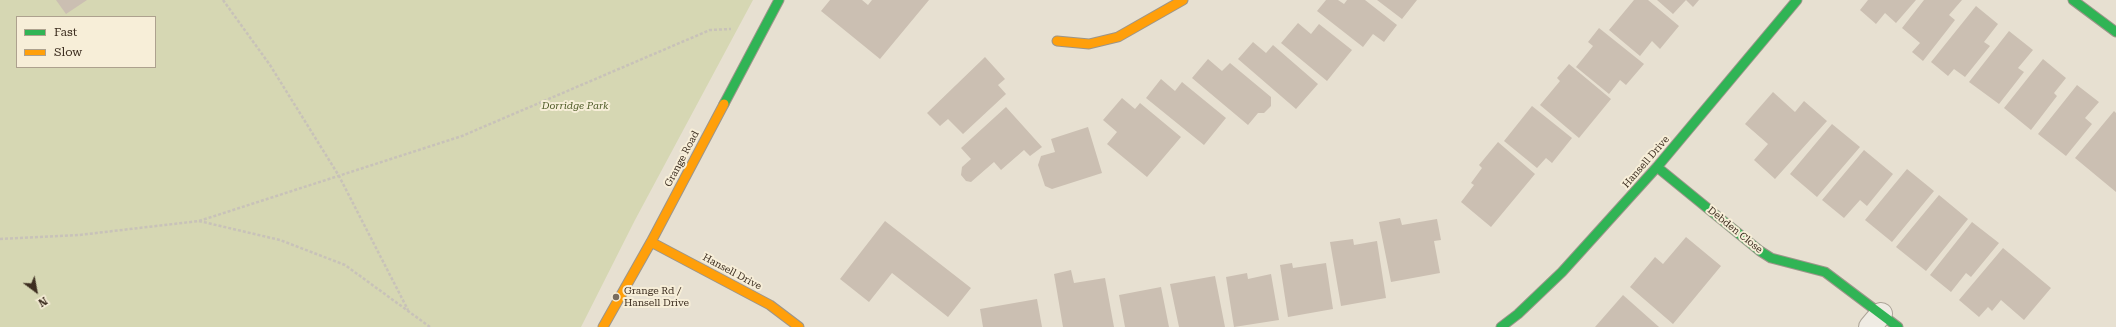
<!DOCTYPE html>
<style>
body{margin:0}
#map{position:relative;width:2116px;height:327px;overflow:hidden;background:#e7e0d1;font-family:"Roboto Serif",serif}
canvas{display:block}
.legend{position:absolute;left:16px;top:16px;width:140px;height:52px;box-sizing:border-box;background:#f7eed8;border:1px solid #ada18e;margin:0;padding:5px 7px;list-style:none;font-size:12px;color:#3d2e20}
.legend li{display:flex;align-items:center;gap:8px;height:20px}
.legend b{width:20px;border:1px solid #ada18e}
.north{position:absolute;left:16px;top:271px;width:40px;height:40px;-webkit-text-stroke:3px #f7eed8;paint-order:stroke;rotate:148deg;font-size:11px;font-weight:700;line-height:16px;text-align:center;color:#3d2e20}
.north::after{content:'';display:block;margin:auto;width:14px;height:18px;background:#3d2e20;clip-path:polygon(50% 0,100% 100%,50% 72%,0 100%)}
</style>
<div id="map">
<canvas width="2116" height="327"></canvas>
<ul class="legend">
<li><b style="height:5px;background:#30b455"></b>Fast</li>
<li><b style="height:5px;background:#ff9f0a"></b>Slow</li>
</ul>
<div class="north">N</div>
</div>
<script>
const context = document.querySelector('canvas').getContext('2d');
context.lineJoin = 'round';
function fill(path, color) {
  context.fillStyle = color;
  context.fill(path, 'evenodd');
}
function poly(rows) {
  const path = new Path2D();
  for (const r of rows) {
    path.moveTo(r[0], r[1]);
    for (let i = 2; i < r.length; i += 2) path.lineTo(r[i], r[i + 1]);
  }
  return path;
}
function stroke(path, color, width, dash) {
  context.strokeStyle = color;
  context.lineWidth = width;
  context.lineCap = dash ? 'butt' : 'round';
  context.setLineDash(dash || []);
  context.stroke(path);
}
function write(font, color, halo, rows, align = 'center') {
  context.font = font + ' "Roboto Serif",serif';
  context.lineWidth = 4;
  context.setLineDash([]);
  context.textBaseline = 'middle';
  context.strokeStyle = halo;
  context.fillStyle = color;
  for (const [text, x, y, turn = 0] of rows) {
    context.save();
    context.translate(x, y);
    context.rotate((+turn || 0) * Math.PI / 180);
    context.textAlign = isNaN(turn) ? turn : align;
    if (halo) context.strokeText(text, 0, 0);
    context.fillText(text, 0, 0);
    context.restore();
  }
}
fill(poly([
 [0,0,753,0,635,220,581,327,0,327],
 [17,17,155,17,155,67,17,67]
]), '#d6d7b3');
fill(poly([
 [56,0,87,0,66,14],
 [830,0,862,0,868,5,872,0,929,0,880,59,821,11],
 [1326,0,1338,0,1344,4,1347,0,1365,0,1397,25,1384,42,1373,34,1363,47,1317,11],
 [1377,0,1417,0,1402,19],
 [1634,0,1648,0,1679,26,1660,49,1652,41,1640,56,1609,30],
 [1657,0,1699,0,1693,7,1686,0,1673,14],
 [1868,0,1916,0,1896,23,1885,13,1876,24,1860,10],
 [1924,0,1962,0,1949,15,1955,20,1923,61,1912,52,1920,43,1902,28],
 [1976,6,1998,24,1984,42,1990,46,1965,77,1954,69,1948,76,1931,62],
 [1298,23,1311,34,1319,24,1352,50,1327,81,1281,43],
 [1599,28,1644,64,1626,85,1620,80,1609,94,1576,67,1593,46,1588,42],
 [2009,31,2033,50,2018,68,2024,72,1999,104,1969,82],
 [1253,42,1266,53,1273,45,1318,84,1296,109,1238,59],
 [985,57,1005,79,998,85,1006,94,963,134,948,119,940,126,927,113],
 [1208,59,1222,71,1230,63,1271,97,1271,106,1264,113,1258,113,1248,125,1192,78],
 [2043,59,2066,78,2054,93,2057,96,2031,130,2004,108],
 [1569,64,1611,99,1579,138,1540,105,1560,81,1557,78],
 [1161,79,1175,91,1182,82,1226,118,1204,145,1146,98],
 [2077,85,2099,102,2085,118,2092,124,2066,156,2038,134],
 [1773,92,1795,112,1804,101,1827,121,1775,179,1754,160,1768,144,1745,124],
 [1122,98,1135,109,1140,103,1181,137,1147,177,1107,144,1117,132,1103,120],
 [1532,106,1572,138,1552,163,1546,158,1537,168,1504,141],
 [1006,107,1042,147,1030,156,1024,150,1001,170,994,162,971,182,966,181,961,175,962,167,971,159,961,148],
 [2114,111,2116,113,2116,192,2075,158],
 [1832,124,1860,147,1817,197,1790,174],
 [1088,127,1102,173,1052,189,1045,186,1038,165,1041,156,1055,152,1051,139],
 [1498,142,1535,174,1491,227,1461,202,1474,185,1471,183,1482,168,1479,165],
 [1864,150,1893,174,1867,206,1860,200,1844,218,1822,200],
 [1907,169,1934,191,1892,242,1865,220],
 [1939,195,1968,219,1926,271,1896,247],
 [1400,218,1402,225,1437,219,1441,240,1434,241,1440,273,1391,282,1379,222],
 [885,221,971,288,948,317,892,273,869,302,840,279],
 [1972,222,1999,243,1971,277,1966,273,1951,292,1930,275],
 [1686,237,1721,266,1673,324,1630,287,1655,257,1663,264],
 [1353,239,1354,245,1377,241,1386,298,1341,306,1330,242],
 [2003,248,2051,288,2024,320,2001,300,1992,311,1988,307,1979,317,1959,300],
 [1292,263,1293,268,1326,263,1333,309,1288,317,1280,265],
 [1071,270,1074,283,1105,278,1114,327,1063,327,1054,274],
 [1247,273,1248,279,1271,274,1279,320,1234,327,1226,277],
 [1215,276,1225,327,1179,327,1170,284],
 [1161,287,1169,327,1125,327,1119,295],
 [1623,295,1659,327,1595,327],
 [1037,299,1042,327,983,327,980,309]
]), '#cbbfb2');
const street = poly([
 [1870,327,1881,314]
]);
const fast = poly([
 [2073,0,2116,32],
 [724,104,779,0],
 [1657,167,1760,251,1771,258,1825,272,1898,327],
 [1501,327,1518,314,1562,272,1657,167,1797,0]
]);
const slow = poly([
 [1057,41,1089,44,1118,37,1183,0],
 [651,242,770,305,799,327],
 [603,327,651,242,724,104]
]);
stroke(street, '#ada599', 24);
stroke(fast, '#9c958a', 11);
stroke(slow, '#9c958a', 11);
stroke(poly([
 [223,0,270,65,339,176,408,310],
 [199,221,280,240,345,265,430,327],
 [0,239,79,235,199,221,462,136,710,30,731,29]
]), '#c8c2b9', 2.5, [3, 2]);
stroke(street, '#efebe3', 22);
stroke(fast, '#30b455', 9);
stroke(slow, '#ff9f0a', 9);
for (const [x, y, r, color] of [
 [616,297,4,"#786c5e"]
]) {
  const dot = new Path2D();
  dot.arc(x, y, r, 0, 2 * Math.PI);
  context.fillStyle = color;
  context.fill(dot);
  stroke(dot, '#f7eed8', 1.5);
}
write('italic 10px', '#4d5a26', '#f7eed8', [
 ["Dorridge Park",575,106]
]);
write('10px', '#3d2e20', '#f7eed8', [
 ["Grange Road",682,159,-62],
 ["Hansell Drive",1646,162,-49],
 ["Debden Close",1735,230,39],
 ["Hansell Drive",732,272,28]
]);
write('10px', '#3d2e20', '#f7eed8', [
 ["Grange Rd /",624,291],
 ["Hansell Drive",624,303]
], 'left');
</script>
